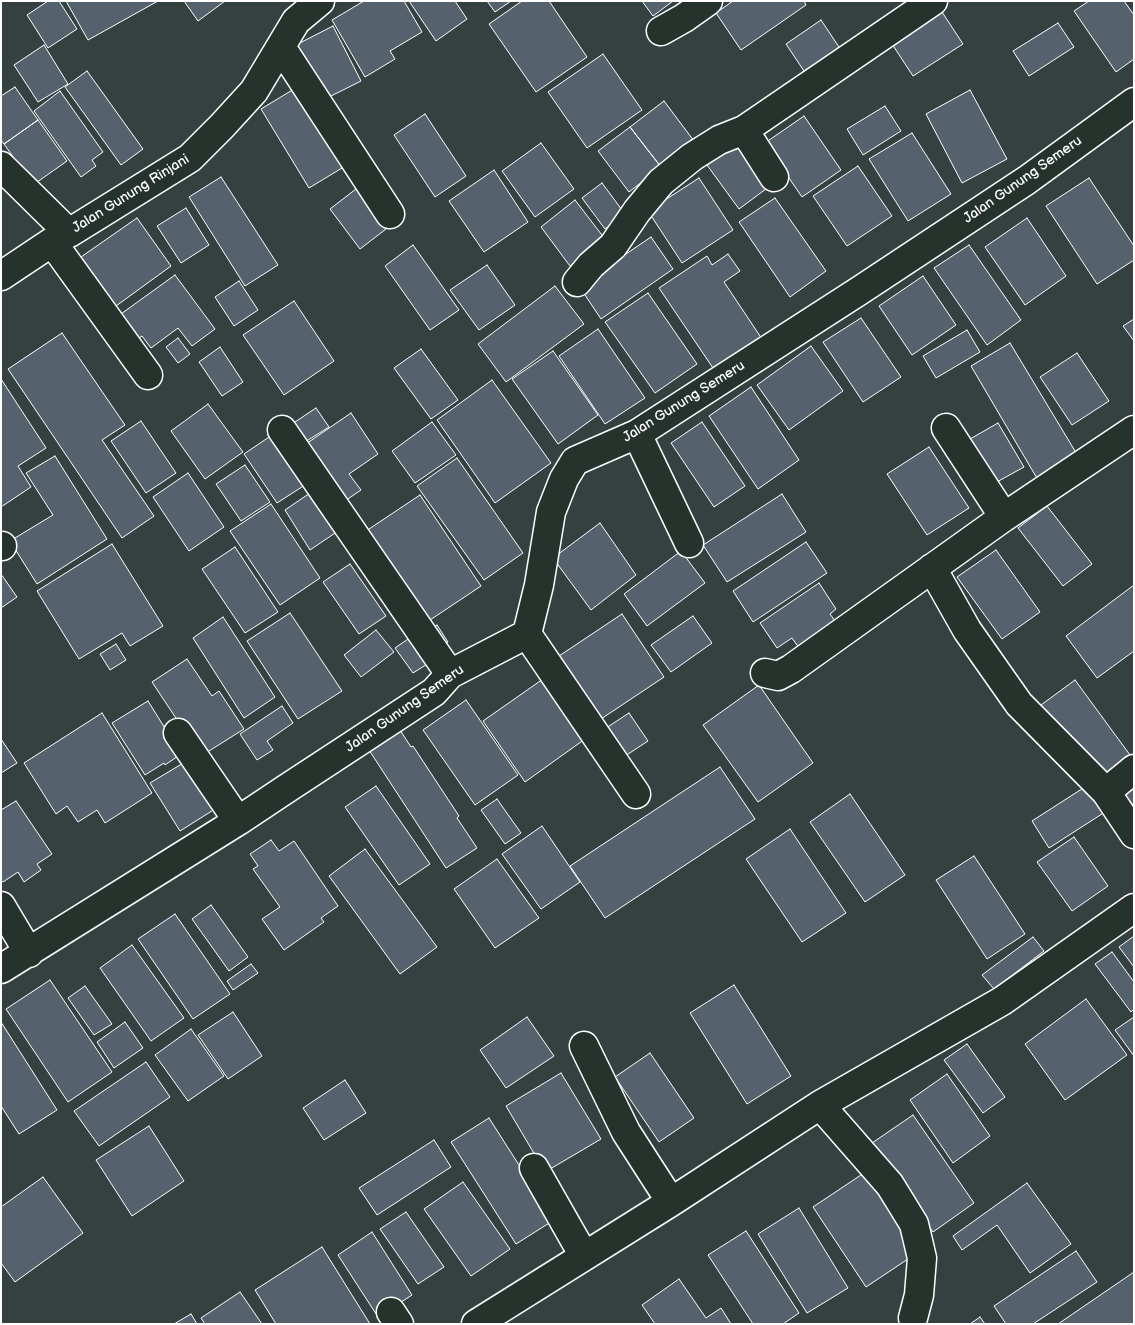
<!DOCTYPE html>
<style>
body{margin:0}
#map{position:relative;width:1135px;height:1325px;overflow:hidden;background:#344140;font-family:"Balsamiq Sans",sans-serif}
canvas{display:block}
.frame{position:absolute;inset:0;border:2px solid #fff;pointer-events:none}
</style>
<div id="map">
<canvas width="1135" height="1325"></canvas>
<div class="frame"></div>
</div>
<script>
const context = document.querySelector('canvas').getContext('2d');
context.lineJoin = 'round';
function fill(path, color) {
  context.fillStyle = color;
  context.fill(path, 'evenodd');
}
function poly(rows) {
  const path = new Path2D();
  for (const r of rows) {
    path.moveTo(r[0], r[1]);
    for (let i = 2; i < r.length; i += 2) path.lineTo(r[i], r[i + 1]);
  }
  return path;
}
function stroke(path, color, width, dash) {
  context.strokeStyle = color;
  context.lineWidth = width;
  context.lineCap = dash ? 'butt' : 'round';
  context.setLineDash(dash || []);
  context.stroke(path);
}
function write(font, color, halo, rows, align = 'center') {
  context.font = font + ' "Balsamiq Sans",sans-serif';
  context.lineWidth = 4.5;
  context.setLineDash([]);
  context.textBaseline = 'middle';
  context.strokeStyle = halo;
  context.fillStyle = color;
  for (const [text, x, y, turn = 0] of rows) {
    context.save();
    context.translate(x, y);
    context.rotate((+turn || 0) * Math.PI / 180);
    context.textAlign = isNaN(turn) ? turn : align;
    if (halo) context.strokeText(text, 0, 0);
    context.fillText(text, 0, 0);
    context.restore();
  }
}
const building = poly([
 [48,1,59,1,77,29,48,48,27,15,48,1],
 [66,1,158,1,88,40,66,1],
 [184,1,225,1,198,21,184,1],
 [364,1,404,1,422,32,390,51,395,59,365,77,332,20,364,1],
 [409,1,455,1,467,19,436,41,409,1],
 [487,1,511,1,495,12,487,1],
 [522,1,549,1,587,57,536,92,489,24,522,1],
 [642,1,673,1,653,16,642,1],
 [733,1,804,1,806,5,741,50,716,13,733,1],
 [1089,1,1124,1,1134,15,1134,59,1116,72,1074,11,1089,1],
 [942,12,963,44,913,76,892,44,942,12],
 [821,20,841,50,806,74,786,44,821,20],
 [1058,23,1074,47,1029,76,1013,51,1058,23],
 [333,26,361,81,323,100,294,46,333,26],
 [44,45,68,84,38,102,14,65,44,45],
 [603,54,642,110,587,148,548,92,603,54],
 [87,71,143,149,121,165,65,87,87,71],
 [299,86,347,165,309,188,261,109,299,86],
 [15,87,38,120,4,144,1,140,1,96,15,87],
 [970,90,1007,159,962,183,926,114,970,90],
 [60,91,103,152,92,160,96,166,81,177,34,111,60,91],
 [664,101,694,141,661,167,630,127,664,101],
 [885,106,901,131,863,155,847,129,885,106],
 [425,114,466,176,435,197,394,135,425,114],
 [804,116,841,170,802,197,765,143,804,116],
 [38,120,67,161,33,185,4,144,38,120],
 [630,127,661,167,629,192,598,151,630,127],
 [912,133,951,194,908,221,869,159,912,133],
 [737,142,770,186,739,209,707,165,737,142],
 [541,143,574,189,535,217,502,171,541,143],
 [858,166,892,216,847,246,813,196,858,166],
 [494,170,528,222,484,252,449,201,494,170],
 [221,177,278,265,245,286,189,197,221,177],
 [699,178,733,230,682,263,648,211,699,178],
 [1089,178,1134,246,1134,260,1097,284,1046,206,1089,178],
 [602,183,625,214,605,229,582,198,602,183],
 [356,189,386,229,360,249,330,209,356,189],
 [775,198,826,271,790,297,739,222,775,198],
 [575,200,605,239,570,266,541,227,575,200],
 [186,208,209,245,181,263,157,226,186,208],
 [137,218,171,266,116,306,81,257,137,218],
 [1027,218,1066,276,1025,305,985,247,1027,218],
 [651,237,673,269,601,319,579,286,651,237],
 [413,245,459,310,430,330,385,266,413,245],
 [969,245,1021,320,987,345,934,268,969,245],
 [728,254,740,271,724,282,762,339,715,371,659,288,707,256,712,265,728,254],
 [487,265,515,305,479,330,450,290,487,265],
 [175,275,215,329,192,346,178,328,151,348,142,336,132,343,114,319,175,275],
 [923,276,956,325,912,355,879,306,923,276],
 [239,281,258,310,234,326,215,297,239,281],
 [555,286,584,324,506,382,478,344,555,286],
 [648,293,697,364,655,393,605,322,648,293],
 [294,301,334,361,284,395,243,335,294,301],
 [861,318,901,377,863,402,823,342,861,318],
 [1134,319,1134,341,1123,326,1134,319],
 [598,329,645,398,605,424,559,356,598,329],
 [967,330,980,352,936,378,923,356,967,330],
 [62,333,125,425,102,440,154,516,122,538,8,369,62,333],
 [178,338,190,354,178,363,166,347,178,338],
 [1010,343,1078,456,1038,480,971,366,1010,343],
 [811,346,843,391,789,430,757,385,811,346],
 [220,347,243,382,222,396,199,362,220,347],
 [421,349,458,400,431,419,394,368,421,349],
 [553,351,598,415,558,444,512,379,553,351],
 [1077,353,1109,401,1072,425,1040,377,1077,353],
 [1,379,46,448,18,466,31,487,1,507,1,379],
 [492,380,551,463,495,503,437,420,492,380],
 [751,387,799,460,758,489,709,416,751,387],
 [208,404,243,452,205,479,171,431,208,404],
 [316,408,329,427,305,442,292,424,316,408],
 [351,413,378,454,349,474,361,490,342,503,303,446,351,413],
 [141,421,176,473,146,493,111,441,141,421],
 [432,422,456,455,415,483,392,451,432,422],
 [702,422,745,486,714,507,671,443,702,422],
 [998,423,1024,467,995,483,970,439,998,423],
 [275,433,308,483,277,503,244,454,275,433],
 [929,447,969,508,927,535,887,474,929,447],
 [55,456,107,539,37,584,10,541,53,515,26,473,55,456],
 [457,458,523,553,484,580,417,486,457,458],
 [245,465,270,502,241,521,216,484,245,465],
 [188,473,224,527,189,551,153,497,188,473],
 [316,489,341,529,310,550,285,510,316,489],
 [782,494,806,532,727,582,703,545,782,494],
 [420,495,481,586,421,626,360,535,420,495],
 [271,504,320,578,280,605,230,531,271,504],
 [1047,506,1092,564,1063,586,1018,528,1047,506],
 [600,523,636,575,591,610,553,558,600,523],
 [806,542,827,573,753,622,733,591,806,542],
 [112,544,163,626,130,646,122,633,79,659,37,591,112,544],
 [235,547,278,612,245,633,202,569,235,547],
 [996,550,1040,612,1002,639,957,577,996,550],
 [681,551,705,583,647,626,624,594,681,551],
 [350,564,386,616,359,634,323,582,350,564],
 [1,574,17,597,1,608,1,574],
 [819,583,836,609,830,614,840,628,802,652,792,638,777,648,760,623,819,583],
 [1134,585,1134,651,1097,678,1066,636,1134,585],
 [290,613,342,691,298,719,247,641,290,613],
 [622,614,664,677,595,723,553,660,622,614],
 [693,616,712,643,671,672,651,645,693,616],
 [223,617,275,697,244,718,193,638,223,617],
 [437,625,448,642,436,649,425,633,437,625],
 [376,630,394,652,361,677,344,655,376,630],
 [411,637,429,663,413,673,395,648,411,637],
 [116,644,126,660,110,670,100,654,116,644],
 [187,659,212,696,219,691,244,729,201,756,152,682,187,659],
 [543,679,585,739,525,782,483,721,543,679],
 [1075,680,1130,755,1096,780,1041,705,1075,680],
 [759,685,813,763,758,802,703,725,759,685],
 [466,700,518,775,475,805,423,730,466,700],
 [148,701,181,754,165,765,164,763,145,775,112,723,148,701],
 [282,706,293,723,267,741,273,750,257,760,240,734,282,706],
 [102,713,152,793,105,823,97,810,78,822,67,806,56,814,24,763,102,713],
 [629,713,648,741,619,760,600,732,629,713],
 [398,727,411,747,413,746,459,816,457,818,477,848,446,868,367,747,398,727],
 [1,739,17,763,1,773,1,739],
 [185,762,215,809,180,831,150,783,185,762],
 [720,767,755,819,605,918,570,866,720,767],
 [1088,785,1105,812,1049,848,1032,821,1088,785],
 [376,786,430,864,399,885,345,807,376,786],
 [1134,787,1134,822,1117,800,1134,787],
 [850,794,905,875,865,902,810,822,850,794],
 [497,799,521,833,505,844,481,810,497,799],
 [16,801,52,854,37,864,41,870,24,882,18,872,3,882,1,880,1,810,16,801],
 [542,826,580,882,541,909,502,854,542,826],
 [790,829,846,913,802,942,746,859,790,829],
 [1074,837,1108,886,1072,911,1037,862,1074,837],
 [271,840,279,851,294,841,338,906,321,918,324,922,284,950,262,919,280,907,253,869,258,866,250,854,271,840],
 [365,849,437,947,400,974,329,876,365,849],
 [974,856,1025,934,987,959,936,880,974,856],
 [497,859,539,918,495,948,454,889,497,859],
 [211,905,248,957,229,971,192,919,211,905],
 [175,914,230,994,193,1019,138,939,175,914],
 [1134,936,1134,967,1119,947,1134,936],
 [1033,937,1044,951,994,989,982,975,1033,937],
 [132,945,184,1018,151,1041,100,968,132,945],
 [1112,952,1134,982,1134,1009,1131,1012,1095,964,1112,952],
 [251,964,258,973,233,990,227,981,251,964],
 [50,980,112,1072,68,1102,6,1009,50,980],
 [734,985,791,1076,747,1104,690,1013,734,985],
 [85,986,112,1024,94,1035,68,998,85,986],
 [1086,999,1127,1055,1065,1100,1025,1044,1086,999],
 [233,1012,262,1056,228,1079,198,1035,233,1012],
 [527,1017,554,1056,506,1088,480,1050,527,1017],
 [1134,1017,1134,1056,1115,1030,1134,1017],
 [1,1022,57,1110,19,1134,1,1106,1,1022],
 [125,1022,143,1048,114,1068,97,1042,125,1022],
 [191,1029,224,1076,188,1101,155,1055,191,1029],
 [967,1044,1005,1097,983,1113,944,1060,967,1044],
 [650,1053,694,1118,659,1142,615,1077,650,1053],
 [146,1062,170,1097,99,1146,74,1111,146,1062],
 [561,1073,601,1139,545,1172,506,1106,561,1073],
 [947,1074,990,1136,953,1163,910,1100,947,1074],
 [345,1080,366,1113,324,1140,303,1108,345,1080],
 [913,1115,974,1203,933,1232,872,1143,913,1115],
 [489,1118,554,1220,516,1244,451,1142,489,1118],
 [149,1126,184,1181,132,1216,96,1160,149,1126],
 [434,1140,451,1167,377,1215,359,1188,434,1140],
 [864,1173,917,1253,866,1287,813,1207,864,1173],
 [43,1177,83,1233,15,1282,1,1263,1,1207,43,1177],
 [463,1182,510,1249,471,1276,424,1209,463,1182],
 [1027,1183,1071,1244,1030,1273,997,1225,962,1250,953,1236,1027,1183],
 [799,1208,848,1288,807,1313,758,1234,799,1208],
 [406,1212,444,1267,418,1284,380,1229,406,1212],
 [746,1231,799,1313,783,1324,753,1324,708,1255,746,1231],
 [372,1232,412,1295,378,1317,338,1255,372,1232],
 [322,1247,370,1324,276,1324,255,1290,322,1247],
 [1076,1251,1097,1282,1033,1324,1006,1324,994,1306,1076,1251],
 [1134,1272,1134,1324,1058,1324,1134,1272],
 [679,1279,706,1318,721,1308,731,1324,655,1324,642,1305,679,1279],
 [240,1292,262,1324,205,1324,201,1318,240,1292],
 [191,1314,197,1324,174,1324,191,1314],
 [980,1317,985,1324,970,1324,980,1317]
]);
fill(building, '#56616e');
stroke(building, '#fff', 1);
const minor = poly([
 [661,31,684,18,708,1],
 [281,47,390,214],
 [744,130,774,177],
 [1,166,69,233],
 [52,242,148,375],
 [1,276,52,242,69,233,190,158,222,126,254,91,296,21,320,1],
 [577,282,591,265,613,246,637,211,661,182,692,157,719,140,744,130,933,1],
 [946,428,1004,517],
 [282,430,450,674],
 [637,434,689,543],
 [1,546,2,546],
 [932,568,967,630,1019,704,1106,792,1134,834],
 [527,634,636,794],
 [765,673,778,676,791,669,1004,517,1134,430],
 [178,733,238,821],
 [1106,792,1134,769],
 [1,906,29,953],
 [1,969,238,821,286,789,434,692,450,674,527,634,539,585,551,512,564,479,575,461,637,434,859,291,1027,180,1134,102],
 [584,1046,626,1132,671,1202],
 [820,1105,890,1185,914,1224,922,1258,919,1295,913,1318],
 [534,1168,584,1256],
 [391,1312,399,1324],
 [476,1324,671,1202,820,1105,1002,1001,1134,908]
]);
stroke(minor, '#fff', 31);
stroke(minor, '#26332d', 28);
write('14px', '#fff', '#26332d', [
 ["Jalan Gunung Semeru",1023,180,-35],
 ["Jalan Gunung Rinjani",131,194,-32],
 ["Jalan Gunung Semeru",684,402,-32],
 ["Jalan Gunung Semeru",405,709,-35]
]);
</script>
